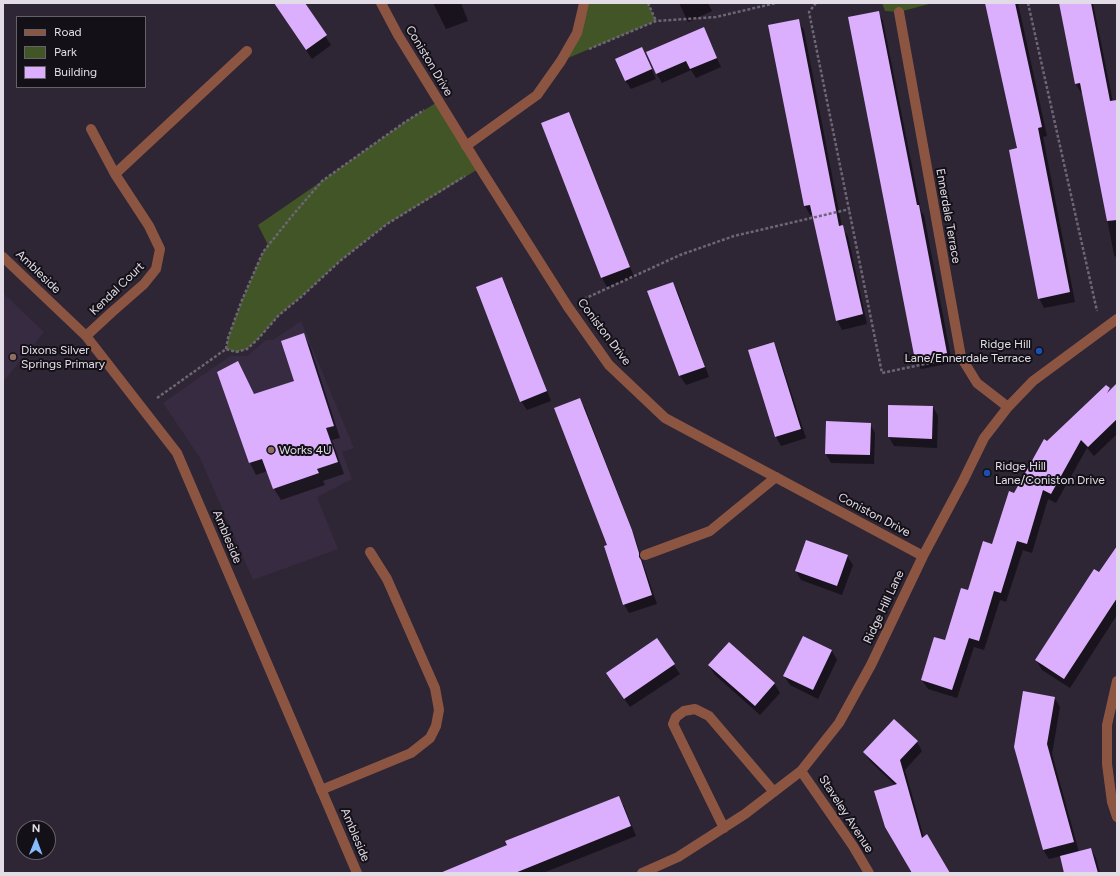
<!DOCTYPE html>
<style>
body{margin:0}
#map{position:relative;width:1120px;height:876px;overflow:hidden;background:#2e2535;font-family:Figtree,sans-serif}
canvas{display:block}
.frame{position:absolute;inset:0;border:4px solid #e1dce6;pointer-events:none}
.legend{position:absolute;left:16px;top:16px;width:130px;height:72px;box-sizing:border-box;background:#141017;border:1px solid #66626a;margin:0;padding:5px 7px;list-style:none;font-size:12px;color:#e1dce6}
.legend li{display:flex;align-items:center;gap:8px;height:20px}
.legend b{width:20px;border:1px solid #66626a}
.north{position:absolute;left:16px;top:820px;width:40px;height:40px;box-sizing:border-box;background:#141017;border:1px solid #66626a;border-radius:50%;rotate:1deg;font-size:11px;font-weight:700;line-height:16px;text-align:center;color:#e1dce6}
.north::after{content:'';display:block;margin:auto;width:14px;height:18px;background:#87bbfc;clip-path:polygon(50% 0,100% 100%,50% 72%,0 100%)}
</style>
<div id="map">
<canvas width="1120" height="876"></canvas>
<div class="frame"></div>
<ul class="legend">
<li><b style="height:5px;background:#8c5542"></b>Road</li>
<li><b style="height:11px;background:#415526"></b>Park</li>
<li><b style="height:11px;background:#dbaffe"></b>Building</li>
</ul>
<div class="north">N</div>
</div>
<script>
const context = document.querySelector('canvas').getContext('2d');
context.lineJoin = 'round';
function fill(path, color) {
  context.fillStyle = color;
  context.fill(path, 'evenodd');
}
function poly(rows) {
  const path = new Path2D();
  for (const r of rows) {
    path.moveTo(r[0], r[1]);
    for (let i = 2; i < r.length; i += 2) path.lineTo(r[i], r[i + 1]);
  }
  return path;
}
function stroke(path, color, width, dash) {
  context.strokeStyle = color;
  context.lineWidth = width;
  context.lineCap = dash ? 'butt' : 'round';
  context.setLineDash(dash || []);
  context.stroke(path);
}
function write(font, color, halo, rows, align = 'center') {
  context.font = font + ' Figtree,sans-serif';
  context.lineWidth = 4;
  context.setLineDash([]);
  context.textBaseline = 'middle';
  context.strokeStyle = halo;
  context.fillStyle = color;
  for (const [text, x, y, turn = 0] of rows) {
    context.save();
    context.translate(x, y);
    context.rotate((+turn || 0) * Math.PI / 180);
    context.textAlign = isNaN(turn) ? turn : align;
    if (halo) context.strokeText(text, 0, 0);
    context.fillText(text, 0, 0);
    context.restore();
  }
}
fill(poly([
 [3,293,44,332,3,382],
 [301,321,354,448,342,452,352,479,317,497,338,549,253,580,200,458,163,403,230,356,247,356,266,340,273,340]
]), '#372b41');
fill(poly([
 [584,3,648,3,656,21,561,61],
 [882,3,933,3,899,12,885,11],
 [439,101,480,168,387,224,340,261,301,297,279,315,258,339,247,349,236,352,226,349,228,338,242,300,263,252,268,245,258,225,322,181,405,122]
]), '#415526');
fill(poly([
 [274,3,303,3,331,45,312,59],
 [433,3,461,3,468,21,446,29],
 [679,3,708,3,712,11,688,22],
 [986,3,1018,3,1047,136,1043,137,1075,302,1044,308,1039,298,1018,149],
 [1060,3,1093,3,1113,102,1117,101,1117,259,1114,255,1083,93,1081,93,1076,84],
 [878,12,883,21,921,211,924,215,952,363,921,369,916,359],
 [798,21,804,30,842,227,848,236,867,324,842,330,837,320,813,215,810,215,805,206,769,26],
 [703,28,721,67,696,78,691,70,662,83,656,73],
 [642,48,656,79,631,89,625,80],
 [569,113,574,123,634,277,607,287,602,278,542,123],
 [502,278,507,288,551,401,527,410,521,401],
 [673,283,678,292,709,377,686,385,680,376,649,292],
 [304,335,310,346,340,438,332,440,344,474,323,481,325,485,281,500,274,489,268,471,256,475,250,463,254,395,295,381],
 [773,343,778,352,806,438,781,446,776,437],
 [1117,385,1117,434,1094,456,1087,448,1056,503,1048,499,1032,553,1023,550,1006,602,1000,600,984,650,974,647,957,698,928,689,922,680,946,642,968,592,993,545,1015,494,1047,442,1109,389,1110,391],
 [579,399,585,408,636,540,644,566,657,604,629,613,624,604,608,545],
 [889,406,933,407,938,416,937,448,894,446,889,437],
 [870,424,875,433,874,464,831,463,826,454],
 [1117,548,1117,615,1070,688,1042,670,1036,660],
 [847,556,853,565,842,595,801,580,796,571],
 [657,640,680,674,630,707,613,683],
 [832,651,837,660,818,699,790,685,784,676],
 [709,666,774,683,780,693,760,715,715,675],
 [1054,697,1060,707,1052,754,1079,852,1091,849,1096,858,1100,873,1065,873,1061,856,1049,859,1043,850,1015,747],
 [917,742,922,751,905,770,924,838,949,873,913,873,895,785,870,761,864,752],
 [618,797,624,806,636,836,543,873,443,873]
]), '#0007');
fill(poly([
 [274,3,305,3,327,35,306,50],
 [985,3,1015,3,1042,127,1038,128,1070,292,1038,299,1009,150,1017,148],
 [1059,3,1091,3,1110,101,1117,100,1117,220,1107,221,1080,83,1075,84],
 [879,11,917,205,919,205,947,353,915,360,848,17],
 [799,19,839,226,843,225,863,314,836,321,810,205,804,206,768,25],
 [704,27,717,58,690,69,686,61,656,74,646,52],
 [642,47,652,69,625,81,615,59],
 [569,112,630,267,601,278,541,123],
 [502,277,547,391,520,402,476,287],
 [673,282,705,367,679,376,647,291],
 [304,333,334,426,326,428,338,462,317,469,319,473,273,489,262,459,249,463,217,372,238,361,254,394,294,381,281,341],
 [774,342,801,429,775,437,748,350],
 [1117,383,1117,419,1088,447,1081,440,1051,494,1043,490,1027,544,1017,541,1001,593,994,591,979,641,969,638,952,690,921,680,934,637,945,640,961,588,968,590,983,541,992,544,1009,491,1014,493,1044,439,1047,441,1106,385,1110,388,1107,393],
 [580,398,632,530,639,553,639,557,641,560,652,595,623,605,604,546,607,545,554,408],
 [888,405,933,406,932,439,888,437],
 [826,421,871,423,870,455,825,454],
 [806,540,848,555,837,586,795,571],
 [1117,546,1117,598,1064,679,1035,660,1094,569,1099,572],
 [803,636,832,650,813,690,783,676],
 [657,638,675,664,624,699,606,673],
 [729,642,775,683,755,706,708,665],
 [1023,691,1055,697,1047,744,1074,842,1043,850,1014,747],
 [894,719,918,741,900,760,922,838,927,834,950,873,912,873,885,827,874,791,897,784,863,752],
 [619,796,631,826,515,873,440,873,507,845,505,841],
 [1091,848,1098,873,1064,873,1060,856]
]), '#dbaffe');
stroke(poly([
 [648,3,656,21],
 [816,3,809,12,882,373,944,360],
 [1028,3,1097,311],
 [589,49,656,21,716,17,776,3],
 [584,299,680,255,734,236,850,209],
 [226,349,228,338,242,300,263,252,292,216,322,181,405,122,424,110],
 [157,398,226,349,236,352,247,349,258,339,279,315,301,297,340,261,387,224,465,176]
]), '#6d6674', 2.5, [3, 2]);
stroke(poly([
 [381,3,398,35,480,168,568,307,609,365,665,418,923,556],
 [899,12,961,357,977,383,1008,407],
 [466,146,537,95,561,61,577,33,582,12,584,3],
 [115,174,247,51],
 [3,257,86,336,177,453,357,873],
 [86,336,112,312,144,284,156,269,160,249,149,226,115,174,91,129],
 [645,555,710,531,776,477],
 [1117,681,1107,725,1107,764,1112,802,1117,817],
 [801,771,853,846,869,873],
 [321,790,411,753,430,738,436,726,439,710,435,688,387,579,370,552],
 [724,828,673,724,676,717,684,711,695,709,709,716,774,792],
 [642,873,678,857,745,814,801,771,839,723,871,665,923,556,963,481,984,438,1008,407,1033,381,1117,319]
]), '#8c5542', 10);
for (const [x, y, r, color] of [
 [1039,351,4,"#1a4fb4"],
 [13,357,4,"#8d6e63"],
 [271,450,4,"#8d6e63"],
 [987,473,4,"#1a4fb4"]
]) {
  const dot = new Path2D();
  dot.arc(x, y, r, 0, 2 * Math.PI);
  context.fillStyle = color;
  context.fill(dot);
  stroke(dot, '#141017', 1.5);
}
write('12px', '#e1dce6', '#141017', [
 ["Coniston Drive",429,61,59],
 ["Ennerdale Terrace",948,216,80],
 ["Ambleside",38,272,44],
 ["Kendal Court",117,289,-44],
 ["Coniston Drive",604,332,53],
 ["Coniston Drive",874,515,28],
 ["Ambleside",227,537,67],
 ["Ridge Hill Lane",884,607,-65],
 ["Staveley Avenue",846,814,57],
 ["Ambleside",355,835,67]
]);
write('12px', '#e1dce6', '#141017', [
 ["Ridge Hill",1031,344,"right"],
 ["Lane/Ennerdale Terrace",1031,358,"right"],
 ["Dixons Silver",21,350],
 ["Springs Primary",21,364],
 ["Works 4U",279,450],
 ["Ridge Hill",995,466],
 ["Lane/Coniston Drive",995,480]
], 'left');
</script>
